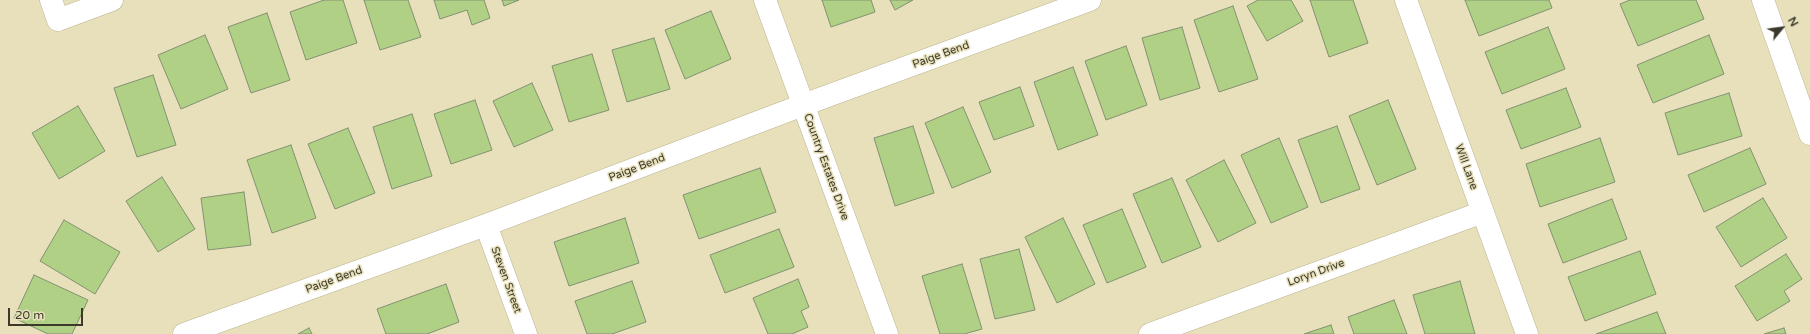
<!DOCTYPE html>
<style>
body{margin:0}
#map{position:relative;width:1810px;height:334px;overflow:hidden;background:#e7e0bb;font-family:"Varela Round",sans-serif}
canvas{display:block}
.north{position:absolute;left:1762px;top:8px;width:40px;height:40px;-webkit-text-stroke:3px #e7e0bb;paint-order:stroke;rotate:61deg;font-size:11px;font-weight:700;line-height:16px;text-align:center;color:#3c392b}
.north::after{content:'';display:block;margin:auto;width:14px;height:18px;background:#3c392b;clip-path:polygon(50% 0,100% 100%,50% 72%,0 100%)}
.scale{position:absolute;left:8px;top:308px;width:75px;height:18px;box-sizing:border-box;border:2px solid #3c392b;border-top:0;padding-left:5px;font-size:12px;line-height:14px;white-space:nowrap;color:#3c392b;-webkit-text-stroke:3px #e7e0bb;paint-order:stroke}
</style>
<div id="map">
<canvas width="1810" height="334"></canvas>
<div class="north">N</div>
<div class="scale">20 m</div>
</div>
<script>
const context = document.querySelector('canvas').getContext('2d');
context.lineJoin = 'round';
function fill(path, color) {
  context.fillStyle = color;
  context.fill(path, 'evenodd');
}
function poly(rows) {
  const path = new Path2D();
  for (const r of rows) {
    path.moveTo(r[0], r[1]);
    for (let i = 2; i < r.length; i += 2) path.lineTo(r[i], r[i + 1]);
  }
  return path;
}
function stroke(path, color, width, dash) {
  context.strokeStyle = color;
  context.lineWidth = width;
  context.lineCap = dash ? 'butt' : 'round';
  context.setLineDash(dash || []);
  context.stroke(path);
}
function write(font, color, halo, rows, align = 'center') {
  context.font = font + ' "Varela Round",sans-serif';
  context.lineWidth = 3;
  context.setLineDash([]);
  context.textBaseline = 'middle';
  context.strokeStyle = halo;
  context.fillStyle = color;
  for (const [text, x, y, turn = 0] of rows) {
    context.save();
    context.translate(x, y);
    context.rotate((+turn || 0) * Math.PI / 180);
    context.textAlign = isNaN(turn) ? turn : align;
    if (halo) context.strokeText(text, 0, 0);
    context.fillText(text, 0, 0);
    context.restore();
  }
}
const building = poly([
 [324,0,343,0,357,43,306,60,290,12,324,0],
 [364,0,408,0,421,37,380,50,364,0],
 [434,0,484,0,490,18,472,25,467,10,440,19,434,0],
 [502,0,519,0,504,6,502,0],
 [822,0,871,0,875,12,831,27,822,0],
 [890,0,913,0,895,10,890,0],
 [1258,0,1291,0,1303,21,1267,41,1247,6,1258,0],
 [1310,0,1353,0,1368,43,1329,57,1310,0],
 [1465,0,1549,0,1552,8,1479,36,1465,0],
 [1630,0,1696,0,1704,19,1638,46,1620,4,1630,0],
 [1233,6,1258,79,1219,92,1194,20,1233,6],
 [711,11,731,59,685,79,665,30,711,11],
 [267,13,290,80,251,93,228,27,267,13],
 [1182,27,1200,88,1160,100,1142,38,1182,27],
 [1548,27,1565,69,1502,94,1485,52,1548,27],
 [205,35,228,89,181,109,158,55,205,35],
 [1709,35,1724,74,1653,103,1637,65,1709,35],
 [654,38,670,89,627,102,612,50,654,38],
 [1126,46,1147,105,1106,120,1085,61,1126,46],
 [592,54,609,110,569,122,552,66,592,54],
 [1073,67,1098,135,1058,150,1034,82,1073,67],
 [153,75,176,145,137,157,114,88,153,75],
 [532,83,553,130,514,147,493,101,532,83],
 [1020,87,1034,126,994,140,979,102,1020,87],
 [1566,88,1581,127,1521,149,1506,110,1566,88],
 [1729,93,1742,136,1678,155,1665,113,1729,93],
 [475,100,492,150,451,164,434,114,475,100],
 [1388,100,1416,169,1377,185,1349,116,1388,100],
 [78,106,105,151,59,179,32,133,78,106],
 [963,107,991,172,952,188,925,123,963,107],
 [412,114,432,176,392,189,373,127,412,114],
 [913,126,934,193,895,206,874,138,913,126],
 [1337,126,1360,189,1321,203,1298,140,1337,126],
 [348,128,375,193,335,209,308,144,348,128],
 [1279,138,1308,207,1271,223,1241,155,1279,138],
 [1600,138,1615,182,1540,207,1526,164,1600,138],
 [291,145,316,218,272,233,247,160,291,145],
 [1750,148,1766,184,1704,212,1688,175,1750,148],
 [1224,160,1256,223,1218,242,1186,180,1224,160],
 [760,168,776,212,699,239,683,195,760,168],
 [162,177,195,229,158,252,126,201,162,177],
 [1172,178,1201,247,1162,263,1133,194,1172,178],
 [244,192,251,245,208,250,201,198,244,192],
 [1763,198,1787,238,1741,267,1716,227,1763,198],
 [1612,199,1627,239,1563,263,1548,224,1612,199],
 [1122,209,1146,267,1107,283,1083,225,1122,209],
 [625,218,639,263,569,286,554,242,625,218],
 [1063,218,1095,284,1057,303,1025,237,1063,218],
 [64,220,120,252,95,294,40,261,64,220],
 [779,229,794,267,725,293,710,255,779,229],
 [1019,249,1035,310,995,319,980,259,1019,249],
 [1640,251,1656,294,1585,321,1568,277,1640,251],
 [1786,254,1802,279,1784,291,1790,301,1757,321,1735,286,1786,254],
 [962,264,982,329,964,334,940,334,922,276,962,264],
 [34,275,88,300,72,334,48,334,14,318,34,275],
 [798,279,809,307,801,311,808,327,792,334,768,334,753,298,798,279],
 [632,281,646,322,612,334,587,334,575,301,632,281],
 [1460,281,1475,334,1425,334,1413,295,1460,281],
 [446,284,459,322,427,334,386,334,377,309,446,284],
 [1394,300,1407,334,1354,334,1348,317,1394,300],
 [1657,312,1666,334,1596,334,1657,312],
 [1331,325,1334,334,1304,334,1331,325],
 [309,328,312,334,298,334,309,328],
 [1784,328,1786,334,1764,334,1784,328]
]);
fill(building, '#b0d086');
stroke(building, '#839171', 1);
const minor = poly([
 [51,0,58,20,112,0],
 [765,0,887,334],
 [1406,0,1527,334],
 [1763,0,1810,134],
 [486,225,526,334],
 [184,334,486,225,803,105,1090,0],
 [1150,334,1483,212]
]);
stroke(minor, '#bbb491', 23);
stroke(minor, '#fff', 22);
write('11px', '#3c392b', '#e7e0bb', [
 ["Paige Bend",941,55,-20],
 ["Country Estates Drive",826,167,70],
 ["Will Lane",1466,167,70],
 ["Paige Bend",637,168,-21],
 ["Loryn Drive",1316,273,-20],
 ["Paige Bend",334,280,-20],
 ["Steven Street",506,280,70]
]);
</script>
